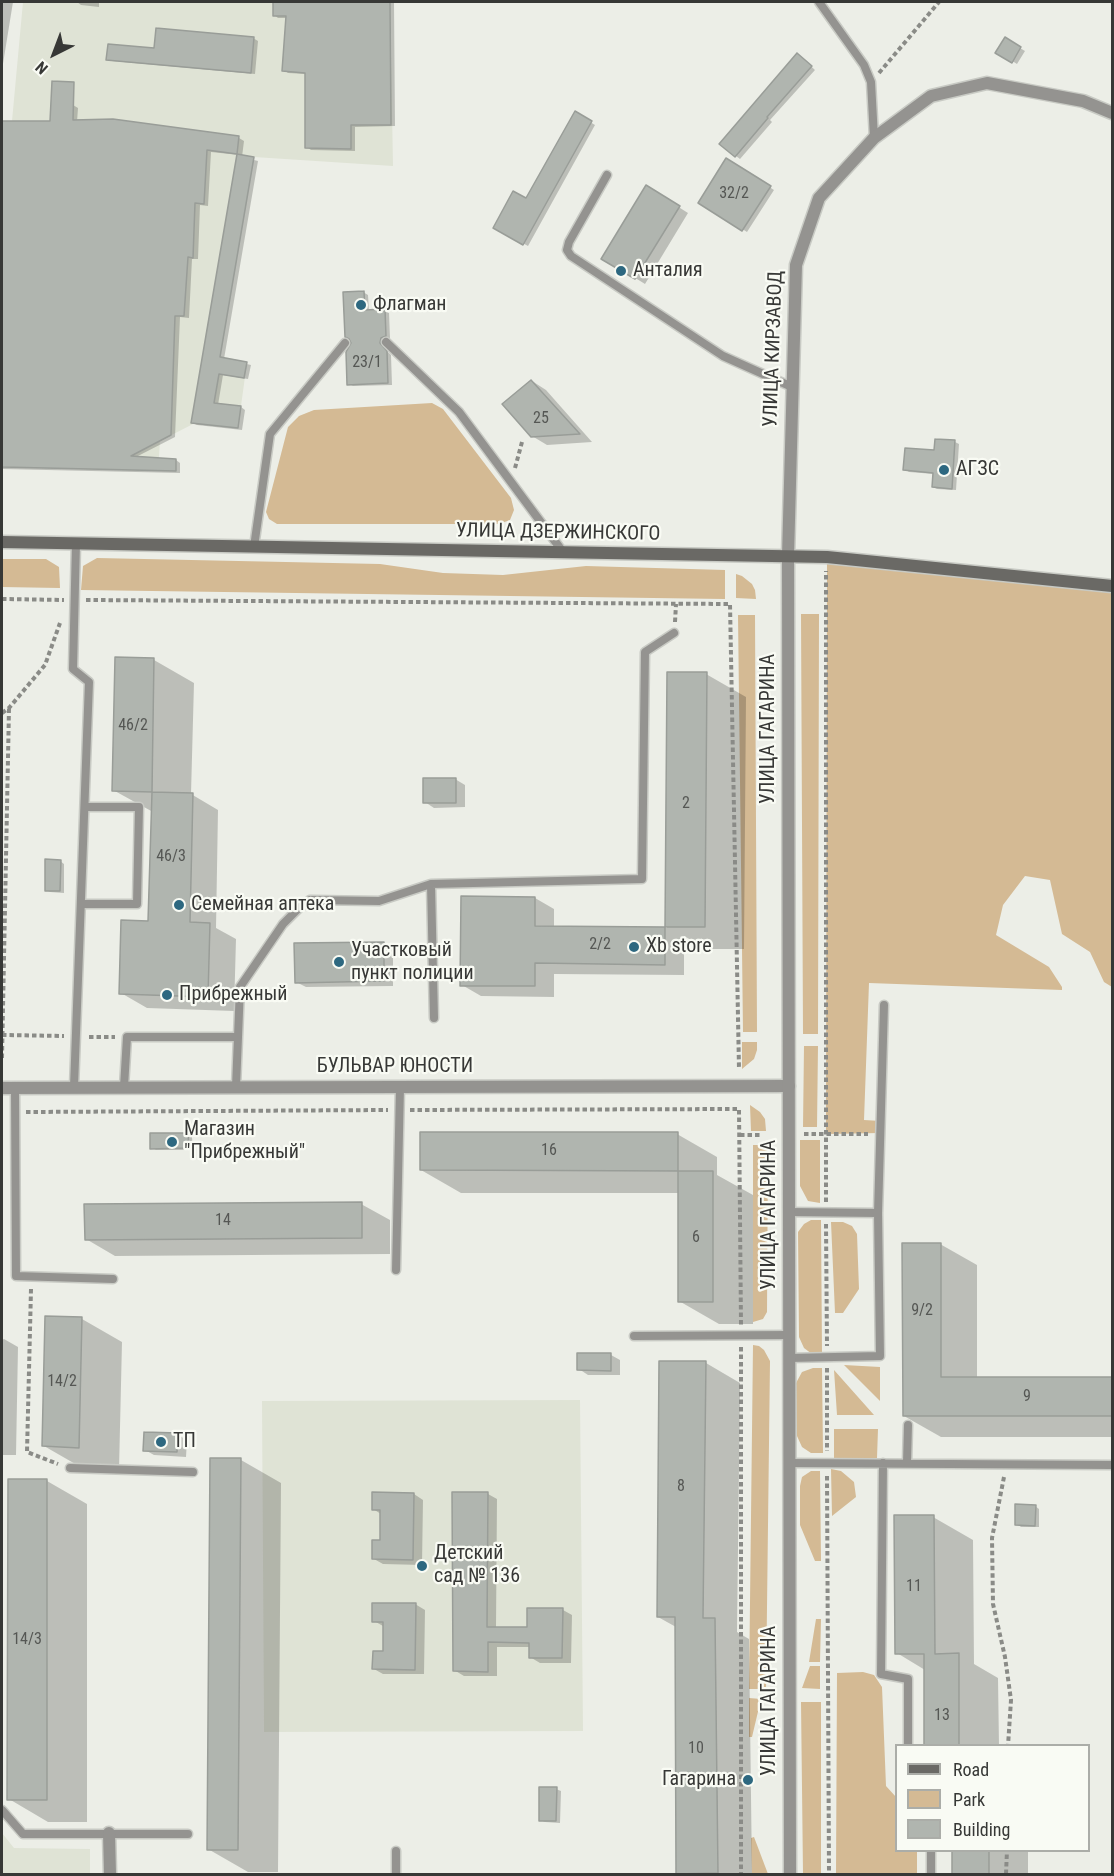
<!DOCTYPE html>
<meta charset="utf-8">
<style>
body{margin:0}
#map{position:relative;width:1114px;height:1876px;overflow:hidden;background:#eceee7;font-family:"Roboto Condensed",sans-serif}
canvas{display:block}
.frame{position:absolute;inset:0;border:3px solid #373836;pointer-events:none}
.legend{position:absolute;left:895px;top:1744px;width:195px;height:108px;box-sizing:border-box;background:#f9fbf4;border:2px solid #abada8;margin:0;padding:8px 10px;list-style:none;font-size:18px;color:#373836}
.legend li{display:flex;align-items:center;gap:12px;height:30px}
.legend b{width:30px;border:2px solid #abada8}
.north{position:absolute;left:24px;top:24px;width:60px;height:60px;-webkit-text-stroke:4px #f9fbf4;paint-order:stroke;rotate:222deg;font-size:16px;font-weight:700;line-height:24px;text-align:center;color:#373836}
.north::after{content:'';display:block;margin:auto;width:21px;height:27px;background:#373836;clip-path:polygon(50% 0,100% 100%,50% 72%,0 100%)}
</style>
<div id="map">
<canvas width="1114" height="1876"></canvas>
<div class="frame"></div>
<ul class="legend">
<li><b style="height:8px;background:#6a6965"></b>Road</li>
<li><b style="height:16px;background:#d4ba94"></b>Park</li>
<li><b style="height:16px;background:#b0b5af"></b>Building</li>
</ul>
<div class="north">N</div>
</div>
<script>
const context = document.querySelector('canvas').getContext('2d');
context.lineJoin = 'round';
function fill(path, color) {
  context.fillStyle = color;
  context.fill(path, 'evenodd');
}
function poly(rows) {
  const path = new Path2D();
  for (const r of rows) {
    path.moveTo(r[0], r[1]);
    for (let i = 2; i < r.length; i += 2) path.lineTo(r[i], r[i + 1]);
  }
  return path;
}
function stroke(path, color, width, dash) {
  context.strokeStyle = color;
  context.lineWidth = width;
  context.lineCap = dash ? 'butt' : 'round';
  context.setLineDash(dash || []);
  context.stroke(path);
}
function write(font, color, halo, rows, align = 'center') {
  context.font = font + ' "Roboto Condensed",sans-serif';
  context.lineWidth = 4.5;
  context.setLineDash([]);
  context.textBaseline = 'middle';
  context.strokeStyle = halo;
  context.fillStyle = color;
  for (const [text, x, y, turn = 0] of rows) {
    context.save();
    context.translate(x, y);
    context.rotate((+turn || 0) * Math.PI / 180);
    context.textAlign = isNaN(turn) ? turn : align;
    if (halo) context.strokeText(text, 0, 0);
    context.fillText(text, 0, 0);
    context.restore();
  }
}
fill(poly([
 [23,2,390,2,393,166,254,157,220,356,247,362,238,428,193,424,160,441,158,471,2,467,2,121,12,121],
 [580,1400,583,1731,264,1732,262,1401],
 [2,1833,14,1848,90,1849,90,1874,2,1874]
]), '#dfe3d5');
fill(poly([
 [432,403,443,409,511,498,514,510,510,520,499,524,277,524,269,519,266,512,288,427,299,416,314,410],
 [827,557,1112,586,1112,987,1104,982,1090,952,1062,934,1050,880,1025,876,1003,905,996,935,1049,967,1062,987,1062,990,869,983,864,1120,881,1121,880,1133,826,1134],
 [97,558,380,564,443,573,503,575,586,566,725,570,725,599,81,590,83,566],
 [2,559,46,559,59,567,60,588,2,587],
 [736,574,742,576,752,584,755,590,756,599,736,598],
 [801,614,819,614,818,1034,803,1034],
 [738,615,755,615,757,1032,743,1032],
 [742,1042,757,1042,757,1050,754,1059,742,1069],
 [804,1046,818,1046,817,1127,803,1127],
 [750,1105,760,1112,765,1119,766,1131,751,1131],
 [800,1140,820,1140,820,1203,808,1201,800,1186],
 [753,1145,768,1145,767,1312,763,1319,753,1322],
 [811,1220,821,1220,822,1354,812,1354,804,1348,799,1337,798,1232,804,1224],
 [831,1222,843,1222,852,1226,857,1234,859,1289,843,1313,835,1313],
 [753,1345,759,1346,764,1350,770,1361,766,1689,749,1689],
 [844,1365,880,1367,880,1401],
 [813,1368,822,1368,823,1453,811,1453,802,1447,797,1436,796,1383,802,1372],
 [834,1370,874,1415,837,1415],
 [834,1429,878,1429,877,1458,834,1458],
 [831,1469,841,1471,854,1482,856,1497,832,1516],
 [811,1471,820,1471,821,1561,815,1561,800,1525,800,1486,802,1477],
 [816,1619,821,1619,820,1662,809,1662],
 [810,1666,820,1666,820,1689,802,1688],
 [863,1672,874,1675,882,1687,886,1786,896,1797,896,1850,917,1851,917,1874,836,1874,837,1673],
 [749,1698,761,1699,752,1737,749,1737],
 [801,1702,821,1702,821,1874,803,1874],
 [754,1837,768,1874,752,1874,751,1838]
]), '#d4ba94');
fill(poly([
 [2,2,13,2,2,70],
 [77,2,99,2,99,7,81,5],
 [274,2,394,2,395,126,355,127,355,151,311,150,307,147,306,74,288,73,284,70,287,18,278,18,274,15],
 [253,38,258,41,255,74,112,61,108,59,156,50],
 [1005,39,1025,51,1017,64,998,52],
 [801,57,815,70,770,120,772,122,740,159,736,156,721,144],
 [73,105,78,108,77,122,113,121,239,138,244,141,242,157,258,161,224,359,251,365,248,379,223,375,218,405,241,407,245,410,242,430,197,425,193,423,239,155,211,152,208,206,200,205,198,259,192,259,189,318,180,317,175,437,136,457,176,460,180,463,180,473,2,469,2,122,52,122],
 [575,113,595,125,528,246,495,228,526,200],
 [727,160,774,190,747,232,700,202],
 [647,187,688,213,645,284,603,258],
 [363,292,368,295,369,311,384,310,389,313,390,338,385,340,383,347,391,355,392,385,353,386,349,384,353,344],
 [532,381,546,390,592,442,547,445,532,436],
 [937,440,955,442,959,444,956,490,937,489,933,487,934,474,909,472,904,469,936,452],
 [154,660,194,683,191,794,218,810,216,928,236,939,234,1011,147,1008,121,993,150,923,153,812,113,790],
 [669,673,706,674,746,697,744,949,707,949,684,936,684,975,554,974,554,997,481,996,462,985,535,898,554,909,554,927,667,928],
 [455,779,465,785,465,807,434,808,425,802],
 [60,861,64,864,64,893,50,892,46,890],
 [383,943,393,949,393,986,306,987,296,982],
 [188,1134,192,1137,193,1150,156,1150,152,1148],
 [677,1134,717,1157,717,1175,753,1195,753,1324,719,1324,679,1301,679,1193,461,1193,421,1170],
 [361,1204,390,1220,390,1254,115,1256,86,1239],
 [940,1244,977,1265,977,1379,1112,1379,1112,1437,941,1437,904,1416],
 [82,1319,122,1342,119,1470,84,1469,44,1446],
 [4,1339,18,1347,16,1455,2,1455,2,1340],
 [611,1355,620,1360,620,1375,588,1375,579,1369],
 [706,1363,740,1383,737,1632,749,1639,752,1874,677,1874,676,1627,658,1617],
 [178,1435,187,1440,186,1457,154,1455,145,1450],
 [241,1460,281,1483,278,1872,248,1872,208,1849],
 [9,1480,47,1481,87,1504,87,1822,48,1822,9,1799],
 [414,1494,423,1500,422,1565,383,1564,374,1559,381,1542,381,1514,373,1509],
 [488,1494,497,1499,496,1628,529,1629,563,1610,572,1615,571,1663,540,1663,530,1657,530,1647,497,1647,497,1676,464,1676,454,1670],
 [1035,1506,1039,1509,1039,1527,1021,1527,1017,1524],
 [933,1517,973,1540,974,1664,998,1678,999,1746,926,1746,925,1670,897,1653],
 [415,1604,425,1610,424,1674,383,1674,374,1669,384,1652,383,1626,374,1621],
 [556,1789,561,1791,560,1823,545,1822,540,1820],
 [953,1850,1028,1850,1028,1874,953,1874]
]), '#0003');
const building = poly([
 [273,2,390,2,391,125,351,125,351,149,305,148,305,73,282,71,286,16,273,16,273,2],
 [156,28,254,37,251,73,106,60,108,44,154,48,156,28],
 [1005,37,1021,47,1012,63,995,53,1005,37],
 [797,53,812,66,767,117,768,118,735,157,719,144,797,53],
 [52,81,74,82,73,120,113,119,239,136,237,154,207,150,204,204,195,203,193,258,188,257,184,316,175,316,171,435,131,456,176,459,176,471,2,467,2,121,50,121,52,81],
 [575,111,592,121,523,245,493,228,513,191,526,198,575,111],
 [237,154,254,157,220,357,247,362,244,378,219,374,214,403,241,406,238,428,191,423,237,154],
 [726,158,771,186,742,231,698,203,726,158],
 [646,185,680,206,635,279,601,259,646,185],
 [364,291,365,310,385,309,386,336,381,338,380,343,387,351,388,383,347,385,346,352,351,343,349,339,345,337,343,292,364,291],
 [531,380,580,434,531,437,502,404,531,380],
 [935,439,955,440,952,489,932,487,933,473,903,470,905,448,934,450,935,439],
 [115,657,154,658,152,792,112,791,115,657],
 [667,672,707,672,705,927,665,927,667,672],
 [423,778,456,778,456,803,423,803,423,778],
 [152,792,193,793,190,922,210,923,208,997,119,994,121,920,148,921,152,792],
 [45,859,61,860,60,891,45,891,45,859],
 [461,896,535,897,535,926,665,927,665,965,535,963,535,986,460,986,461,896],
 [384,942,384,981,295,983,294,943,384,942],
 [420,1132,678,1132,678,1171,420,1170,420,1132],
 [150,1133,188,1133,189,1148,150,1149,150,1133],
 [678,1171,713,1171,713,1302,678,1302,678,1171],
 [362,1202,362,1238,85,1240,84,1204,362,1202],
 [902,1243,941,1243,941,1377,1113,1377,1113,1416,903,1416,902,1243],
 [45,1316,82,1317,79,1448,42,1446,45,1316],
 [577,1353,611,1353,611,1371,577,1370,577,1353],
 [659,1361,706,1361,703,1618,715,1618,718,1873,676,1874,675,1617,657,1617,659,1361],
 [144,1432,178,1433,177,1452,143,1451,144,1432],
 [210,1458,241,1458,238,1850,207,1850,210,1458],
 [8,1479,47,1479,47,1800,7,1800,8,1479],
 [372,1492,414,1493,413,1560,372,1559,372,1540,380,1540,380,1510,372,1510,372,1492],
 [452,1492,488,1492,487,1627,527,1627,527,1608,563,1608,562,1658,529,1658,529,1643,488,1642,488,1672,453,1671,452,1492],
 [1015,1504,1036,1505,1035,1526,1015,1525,1015,1504],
 [894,1515,934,1515,935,1654,959,1653,959,1746,924,1746,924,1654,895,1654,894,1515],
 [372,1603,416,1603,415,1670,372,1669,373,1651,383,1651,383,1622,372,1622,372,1603],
 [539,1787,557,1787,556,1821,539,1821,539,1787],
 [952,1851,989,1851,989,1875,952,1875,952,1851]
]);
fill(building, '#b0b5af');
stroke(building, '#999d98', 1.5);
const service = poly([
 [819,2,864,65,871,82,874,138],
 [607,175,569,242,567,250,571,256,723,356,792,387],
 [386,342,459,412,563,552],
 [254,547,270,434,345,343],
 [82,904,137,904,139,807,85,807],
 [434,1018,431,884,642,879,645,652,674,633],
 [74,1087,89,682,73,669,76,543],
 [124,1087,127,1037,238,1037],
 [236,1087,240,987,283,924,298,909,310,900,379,901,431,884],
 [15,1088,16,1276,113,1279],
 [789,1212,878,1213,880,1356,789,1358],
 [878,1213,884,1005],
 [396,1270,400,1087],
 [634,1336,789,1335],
 [789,1463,1112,1465],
 [883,1463,881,1674,908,1679,908,1746],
 [907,1463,908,1425],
 [70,1468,193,1472],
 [2,1810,23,1834,188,1834],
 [931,1850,931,1874],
 [396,1874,396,1851]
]);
const minor = poly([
 [788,556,796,265,819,198,874,138,931,96,987,83,1083,101,1112,113],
 [2,1088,789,1086],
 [109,1833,110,1874]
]);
const tertiary = poly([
 [788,556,790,1874]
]);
const secondary = poly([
 [2,542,827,557,1112,586]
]);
stroke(service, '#c8cac4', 11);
stroke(minor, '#c8cac4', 15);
stroke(tertiary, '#c8cac4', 15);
stroke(secondary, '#c8cac4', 15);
stroke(poly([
 [879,73,939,2],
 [515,468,522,442],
 [2,599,64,600],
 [86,600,730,604,739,1069],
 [675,622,676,604],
 [2,713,9,708,45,665,60,623],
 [2,1035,64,1036],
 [89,1037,115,1037],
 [2,1058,9,708],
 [410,1110,739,1109,741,1325],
 [26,1112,388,1110],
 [804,1134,868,1134],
 [740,1135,760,1135],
 [826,1202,826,571],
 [826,1224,827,1346],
 [31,1289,27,1452,58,1464],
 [741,1347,741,1874],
 [827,1368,827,1451],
 [827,1476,829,1874],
 [1004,1477,992,1538,993,1604,1005,1657,1011,1700,1008,1746],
 [1006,1874,1007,1850]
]), '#8a8b87', 4, [4.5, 3]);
stroke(service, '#949390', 8);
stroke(minor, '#949390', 12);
stroke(tertiary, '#949390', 12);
stroke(secondary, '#6a6965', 12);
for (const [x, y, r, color] of [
 [621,271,6,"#2d6880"],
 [361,305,6,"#2d6880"],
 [944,470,6,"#2d6880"],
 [179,905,6,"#2d6880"],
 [634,947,6,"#2d6880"],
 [339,962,6,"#2d6880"],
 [167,995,6,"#2d6880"],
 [172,1142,6,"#2d6880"],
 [161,1442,6,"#2d6880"],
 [422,1566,6,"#2d6880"],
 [748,1780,6,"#2d6880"]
]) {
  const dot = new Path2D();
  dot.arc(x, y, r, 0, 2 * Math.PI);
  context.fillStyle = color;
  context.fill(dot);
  stroke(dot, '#f9fbf4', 2);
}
write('16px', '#555754', null, [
 ["32/2",734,194],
 ["23/1",367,363],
 ["25",541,419],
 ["46/2",133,726],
 ["2",686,804],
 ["46/3",171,857],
 ["2/2",600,945],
 ["16",549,1151],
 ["14",223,1221],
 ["6",696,1238],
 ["9/2",922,1311],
 ["14/2",62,1382],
 ["9",1027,1397],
 ["8",681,1487],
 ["11",914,1587],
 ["14/3",27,1640],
 ["13",942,1716],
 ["10",696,1749]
]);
write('20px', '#373836', '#f9fbf4', [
 ["Анталия",633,271],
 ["Флагман",373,305],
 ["АГЗС",956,470],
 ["Семейная аптека",191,905],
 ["Xb store",646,947],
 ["Участковый",351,951],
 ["пункт полиции",351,974],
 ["Прибрежный",179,995],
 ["Магазин",184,1130],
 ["\"Прибрежный\"",184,1153],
 ["ТП",173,1442],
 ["Детский",434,1554],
 ["сад № 136",434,1577],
 ["Гагарина",736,1780,"right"]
], 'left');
write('20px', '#373836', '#f9fbf4', [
 ["УЛИЦА КИРЗАВОД",774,349,-88],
 ["УЛИЦА ДЗЕРЖИНСКОГО",558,533,1],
 ["УЛИЦА ГАГАРИНА",769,729,-90],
 ["БУЛЬВАР ЮНОСТИ",395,1067],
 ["УЛИЦА ГАГАРИНА",770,1215,-90],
 ["УЛИЦА ГАГАРИНА",770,1701,-90]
]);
</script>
